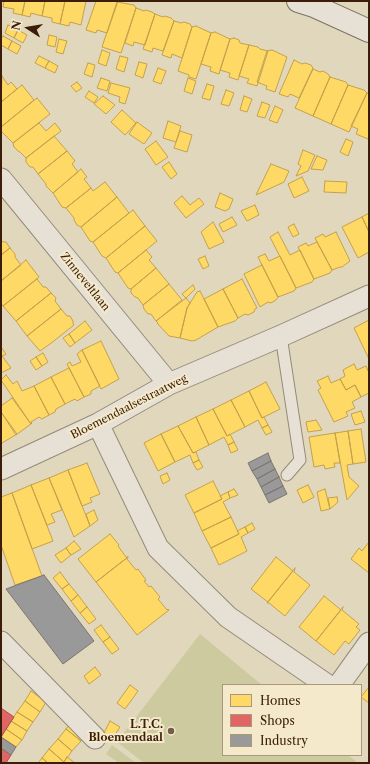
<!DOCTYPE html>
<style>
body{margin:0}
#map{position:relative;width:370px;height:764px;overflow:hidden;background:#e0d7bd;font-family:"Libre Caslon Text",serif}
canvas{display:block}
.frame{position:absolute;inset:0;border:2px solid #3b1d0a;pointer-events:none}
.legend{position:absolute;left:222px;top:684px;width:140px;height:72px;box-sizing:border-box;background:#f4eacb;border:1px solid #aa987e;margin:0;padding:5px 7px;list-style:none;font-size:12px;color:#3b1d0a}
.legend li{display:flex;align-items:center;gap:8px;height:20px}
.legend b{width:20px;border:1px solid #aa987e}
.north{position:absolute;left:8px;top:8px;width:40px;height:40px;-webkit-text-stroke:3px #f4eacb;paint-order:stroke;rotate:282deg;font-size:11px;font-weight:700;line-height:16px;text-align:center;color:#3b1d0a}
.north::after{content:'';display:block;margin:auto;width:14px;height:18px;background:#3b1d0a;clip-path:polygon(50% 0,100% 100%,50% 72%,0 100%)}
</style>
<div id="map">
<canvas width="370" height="764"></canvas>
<div class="frame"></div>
<ul class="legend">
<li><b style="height:11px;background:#ffd966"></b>Homes</li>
<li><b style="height:11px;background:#e06666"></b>Shops</li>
<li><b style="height:11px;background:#999"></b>Industry</li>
</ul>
<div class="north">N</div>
</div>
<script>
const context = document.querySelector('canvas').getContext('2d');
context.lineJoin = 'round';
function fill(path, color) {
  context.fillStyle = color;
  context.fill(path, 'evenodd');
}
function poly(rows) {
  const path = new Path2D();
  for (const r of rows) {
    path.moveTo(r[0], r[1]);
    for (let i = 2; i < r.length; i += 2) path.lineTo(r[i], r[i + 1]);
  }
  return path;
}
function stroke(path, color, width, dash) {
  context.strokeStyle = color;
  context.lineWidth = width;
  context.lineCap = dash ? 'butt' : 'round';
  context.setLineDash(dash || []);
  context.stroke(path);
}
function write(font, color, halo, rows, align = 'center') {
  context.font = font + ' "Libre Caslon Text",serif';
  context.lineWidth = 4;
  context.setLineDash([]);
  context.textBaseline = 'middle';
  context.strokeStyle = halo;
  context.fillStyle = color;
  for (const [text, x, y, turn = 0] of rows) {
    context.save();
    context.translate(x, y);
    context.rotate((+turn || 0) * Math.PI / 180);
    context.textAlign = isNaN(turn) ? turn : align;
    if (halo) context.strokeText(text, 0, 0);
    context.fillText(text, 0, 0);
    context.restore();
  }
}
fill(poly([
 [200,634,262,685,223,685,223,755,348,755,358,763,144,763,117,742],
 [112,745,136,763,119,763,106,754]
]), '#cdca9f');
const homes = poly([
 [4,1,25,1,22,15,13,13,14,9,3,7,4,1],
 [25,1,45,1,42,16,31,13,30,17,22,15,25,1],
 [45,1,65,1,60,24,52,22,52,18,42,16,45,1],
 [65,1,86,1,81,25,70,22,69,26,60,24,65,1],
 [96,1,118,1,107,33,97,30,96,33,86,30,96,1],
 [117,2,134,5,136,8,121,53,102,47,117,2],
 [136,8,144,11,146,10,152,12,155,14,145,45,134,42,133,46,125,43,136,8],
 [155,14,163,17,165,16,171,18,174,21,163,51,153,48,152,52,143,49,155,14],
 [174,21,181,23,184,22,190,24,192,27,182,58,172,54,171,58,162,55,174,21],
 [8,25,18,30,14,38,5,33,8,25],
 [196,26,211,33,196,79,189,77,189,75,178,71,192,27,196,26],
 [18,30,27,35,23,43,14,38,18,30],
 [215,32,230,39,219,74,210,71,211,67,201,64,211,33,215,32],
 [49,35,57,37,55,47,47,45,49,35],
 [3,36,12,41,8,49,1,45,1,39,3,36],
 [234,38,239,40,240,43,249,45,238,80,229,77,230,73,220,70,230,39,234,38],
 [59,39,67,41,63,54,56,52,59,39],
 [12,41,21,46,17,54,8,49,12,41],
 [249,45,258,47,260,49,268,51,257,86,247,83,249,79,239,76,249,45],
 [102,50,110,53,106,66,98,63,102,50],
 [272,50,287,57,275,92,266,89,267,86,257,82,267,51,272,50],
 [39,56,49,61,45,68,35,63,39,56],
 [120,56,128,58,124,72,116,69,120,56],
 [294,60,302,64,305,63,311,65,313,68,299,98,290,94,288,97,279,94,294,60],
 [49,61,58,66,55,73,45,68,49,61],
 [139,62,147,64,143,78,135,75,139,62],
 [88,63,95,65,92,77,84,74,88,63],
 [158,68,166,71,161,84,153,81,158,68],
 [313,69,320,72,323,71,328,74,330,77,313,116,295,108,313,69],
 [2,76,8,85,11,82,17,89,1,102,2,76],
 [330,77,346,82,348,85,331,124,313,116,330,77],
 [101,78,110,81,107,91,97,88,101,78],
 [188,78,196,81,192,94,184,91,188,78],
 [77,82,82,88,76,92,71,86,77,82],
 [111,83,130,88,125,104,119,102,120,97,108,93,111,83],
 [207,84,214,86,210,100,202,98,207,84],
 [22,85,34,100,1,127,1,102,22,85],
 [348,85,364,90,367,93,349,132,331,124,348,85],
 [226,90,234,93,229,106,221,104,226,90],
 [89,91,98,97,94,103,85,97,89,91],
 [367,93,369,94,369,136,368,139,356,134,358,129,351,126,367,93],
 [103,96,115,105,106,114,94,104,103,96],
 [244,96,252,99,247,112,240,110,244,96],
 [37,98,50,114,13,143,1,131,1,127,37,98],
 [262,102,270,105,265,118,257,116,262,102],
 [275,106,283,110,277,123,269,120,275,106],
 [122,110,136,123,125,135,111,122,122,110],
 [168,121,181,126,176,142,163,138,168,121],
 [137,122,152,133,144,144,129,134,137,122],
 [39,123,46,131,55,123,61,131,26,158,20,152,18,151,14,147,13,143,39,123],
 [180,131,192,135,187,152,174,148,180,131],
 [54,136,67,151,38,174,33,167,30,167,26,162,26,158,54,136],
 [346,139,353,142,348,156,340,152,346,139],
 [156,141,168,157,156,165,145,149,156,141],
 [303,150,315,155,308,171,296,176,301,166,298,164,303,150],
 [67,151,75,161,72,164,78,172,53,193,46,186,46,184,38,174,67,151],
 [317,156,327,160,323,170,311,169,317,156],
 [169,162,177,174,171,179,162,167,169,162],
 [271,164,289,171,284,182,256,195,271,164],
 [81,169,87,177,84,179,91,188,66,208,62,207,53,193,81,169],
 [302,177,309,191,294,198,288,184,302,177],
 [325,181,347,182,346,193,324,192,325,181],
 [105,182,117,197,81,227,77,225,74,220,74,218,66,208,91,188,93,191,105,182],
 [220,193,233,199,229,209,225,211,215,207,220,193],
 [182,196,190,205,199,198,204,204,186,218,174,203,182,196],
 [117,197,129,213,93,242,90,241,81,227,117,197],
 [255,205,259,215,247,221,241,211,255,205],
 [133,210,145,226,106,258,102,256,93,242,133,210],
 [369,213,369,232,362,217,369,213],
 [232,217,237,225,223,232,219,224,232,217],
 [362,217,369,232,369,252,358,258,342,227,362,217],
 [213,222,224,242,209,249,201,232,213,222],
 [294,224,299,234,293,237,288,227,294,224],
 [145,226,157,241,118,273,115,272,106,258,145,226],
 [278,232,290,255,300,250,314,279,312,282,296,288,270,237,278,232],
 [336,232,350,261,342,267,340,267,332,270,315,238,323,234,325,237,336,232],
 [1,240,3,242,6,242,10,248,1,255,1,240],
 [317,242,332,270,330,273,314,279,298,247,306,243,308,246,317,242],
 [10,248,15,254,15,257,21,265,1,281,1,255,10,248],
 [146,250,152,257,149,260,156,268,131,289,128,288,118,273,146,250],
 [265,254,269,261,280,256,296,288,294,291,278,297,258,257,265,254],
 [205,256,209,266,203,269,198,259,205,256],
 [26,260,39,277,3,306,1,303,1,281,26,260],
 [262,265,278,297,276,300,271,303,268,302,260,307,244,274,262,265],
 [156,268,169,284,143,305,138,298,135,297,131,293,131,289,156,268],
 [37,279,43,287,46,287,51,293,16,321,3,306,37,279],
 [242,279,257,308,255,309,254,312,248,315,245,314,238,318,223,289,242,279],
 [169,284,182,300,156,321,151,314,148,314,144,309,143,305,169,284],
 [193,285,195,289,186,298,182,294,193,285],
 [223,289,238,318,235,321,218,327,204,299,223,289],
 [200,291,218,327,196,340,192,341,180,338,187,308,197,292,200,291],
 [51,293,56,298,55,301,61,309,27,336,16,321,51,293],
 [186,298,190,303,187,308,180,338,169,336,157,323,158,323,156,321,186,298],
 [61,309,67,316,70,316,73,321,73,324,74,325,50,344,40,351,27,336,61,309],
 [369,320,369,359,354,328,369,320],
 [85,321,92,330,75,343,69,334,85,321],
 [69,334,75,343,70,347,63,338,69,334],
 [101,341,119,379,101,389,82,350,101,341],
 [1,347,6,354,1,357,1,347],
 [82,350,100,386,91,391,91,394,84,397,67,364,70,362,72,366,81,362,77,354,82,350],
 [43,353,48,362,42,366,36,357,43,353],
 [2,356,11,368,1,373,1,357,2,356],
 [36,357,42,366,36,370,30,361,36,357],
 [354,364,357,370,366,366,369,373,369,393,361,397,355,385,346,390,340,379,345,376,343,370,354,364],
 [69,368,84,397,77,401,75,399,65,404,51,377,69,368],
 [6,375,13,384,17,381,22,391,34,386,49,415,42,419,39,417,31,422,32,423,31,424,1,380,6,375],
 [328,376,331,383,340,379,346,390,355,385,361,397,352,402,355,408,346,412,348,416,334,422,318,390,321,388,317,381,328,376],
 [51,377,65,404,56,409,55,412,49,415,34,386,51,377],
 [266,382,280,409,262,418,249,391,266,382],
 [249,391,262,418,264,417,268,425,262,428,258,420,245,427,231,400,249,391],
 [12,398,31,424,16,435,1,412,1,406,12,398],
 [231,400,245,427,227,436,213,409,231,400],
 [213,409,227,436,230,434,234,442,228,445,224,437,209,445,196,417,213,409],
 [361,411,365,422,355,425,351,414,361,411],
 [1,412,17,434,2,443,1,441,1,412],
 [196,417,209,445,193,453,178,426,196,417],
 [316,420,322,430,308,432,306,422,316,420],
 [268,425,272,432,266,435,262,428,268,425],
 [178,426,193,453,196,452,199,460,193,463,190,455,175,462,161,434,178,426],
 [361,429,366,462,353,464,348,431,361,429],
 [348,431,353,464,347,465,349,477,359,486,347,500,335,433,348,431],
 [335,433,340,463,334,463,335,467,325,469,324,465,314,467,309,437,335,433],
 [161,434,175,462,158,471,144,443,161,434],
 [234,442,238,450,231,453,228,445,234,442],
 [199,460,203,467,197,470,193,463,199,460],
 [87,463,100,494,90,498,92,502,82,506,68,470,87,463],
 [68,470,90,526,74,537,49,478,68,470],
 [167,473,170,480,163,484,160,476,167,473],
 [49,478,62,510,51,514,55,522,47,525,31,485,49,478],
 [213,481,222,499,194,513,185,495,213,481],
 [31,485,53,541,32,549,12,493,31,485],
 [308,485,314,497,303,503,297,490,308,485],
 [234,489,238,495,230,498,228,492,234,489],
 [325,489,330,509,321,511,317,492,325,489],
 [228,492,230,498,223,502,231,517,202,531,194,513,222,499,220,496,228,492],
 [12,493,42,576,15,585,1,545,1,497,12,493],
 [337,497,338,502,330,509,328,498,337,497],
 [94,510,98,520,90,526,86,514,94,510],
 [231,517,239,534,211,548,202,531,231,517],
 [252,523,255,529,248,533,245,527,252,523],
 [245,527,248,533,241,537,247,551,219,565,211,548,239,534,237,531,245,527],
 [110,534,119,545,118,546,126,557,128,557,96,582,78,559,110,534],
 [74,541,81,549,71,555,66,548,74,541],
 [369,542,369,573,351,559,359,548,362,551,369,542],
 [66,548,71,555,61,563,55,555,66,548],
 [128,557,127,559,136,570,138,569,146,580,144,581,149,587,151,586,160,597,158,599,167,610,168,609,169,610,137,635,96,582,128,557],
 [276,557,293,571,268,602,251,589,276,557],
 [295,568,294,572,310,585,285,616,269,603,267,603,295,568],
 [60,572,69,584,62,589,53,578,60,572],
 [69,584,78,595,71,601,62,589,69,584],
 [78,595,87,607,80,613,71,601,78,595],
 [324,596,341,610,316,641,299,627,324,596],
 [87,607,96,619,89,624,80,613,87,607],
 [343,607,342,610,359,624,356,627,360,630,349,644,345,641,334,655,316,641,343,607],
 [101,625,110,637,103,642,94,630,101,625],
 [110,637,119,649,112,654,103,642,110,637],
 [95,667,101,675,89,684,84,676,95,667],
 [130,685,138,691,125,709,117,703,130,685],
 [369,687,369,703,361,697,369,687],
 [31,691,46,702,40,712,25,701,31,691],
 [25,701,40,712,33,722,17,712,25,701],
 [17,712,33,722,27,731,11,721,17,712],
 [74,718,90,730,81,741,66,729,74,718],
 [11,721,27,731,22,740,6,729,11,721],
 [110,721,120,727,113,738,104,733,110,721],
 [6,729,22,740,16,747,1,737,6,729],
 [66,729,81,741,72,751,58,739,66,729],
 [58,739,72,751,64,762,49,749,58,739],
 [49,749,64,762,63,763,48,763,42,758,49,749],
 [67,757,75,763,63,763,67,757],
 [42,758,48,763,38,763,42,758]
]);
fill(homes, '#ffd966');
stroke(homes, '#c4a14a', 1);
const shops = poly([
 [1,708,14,717,1,737,1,708],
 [1,748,11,755,6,763,1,763,1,748]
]);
fill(shops, '#e06666');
stroke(shops, '#ae504a', 1);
const industry = poly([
 [268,453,271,461,252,471,248,463,268,453],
 [271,461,275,469,257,479,252,471,271,461],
 [275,469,279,477,261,487,257,479,275,469],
 [279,477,283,486,265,495,261,487,279,477],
 [283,486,287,494,269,503,265,495,283,486],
 [44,575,94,641,63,664,6,589,44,575],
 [1,737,16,747,11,755,1,748,1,737]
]);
fill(industry, '#999');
stroke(industry, '#7d746e', 1);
const lane = poly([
 [281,336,300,460,287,475]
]);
const street = poly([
 [1,179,169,384],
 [98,424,158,548,228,617,327,685],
 [1,469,98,424,169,384,281,336,369,296],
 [1,642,95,738],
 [339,685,369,643]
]);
const secondary = poly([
 [298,1,314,6,369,31]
]);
stroke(lane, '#958b7a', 13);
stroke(street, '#958b7a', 23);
stroke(secondary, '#7c7363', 24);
stroke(lane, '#e6e1d4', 11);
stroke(street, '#e6e1d4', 21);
stroke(secondary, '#e6e1d4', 22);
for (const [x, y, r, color] of [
 [171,731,4,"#755e49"]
]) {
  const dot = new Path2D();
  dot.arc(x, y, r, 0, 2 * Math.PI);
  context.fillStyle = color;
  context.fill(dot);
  stroke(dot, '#f4eacb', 1.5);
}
write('11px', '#3b1d0a', '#f4eacb', [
 ["Zinneveltlaan",85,282,51],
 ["Bloemendaalsestraatweg",129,407,-27]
]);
write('bold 11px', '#3b1d0a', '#f4eacb', [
 ["L.T.C.",163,725],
 ["Bloemendaal",163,738]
], 'right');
</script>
